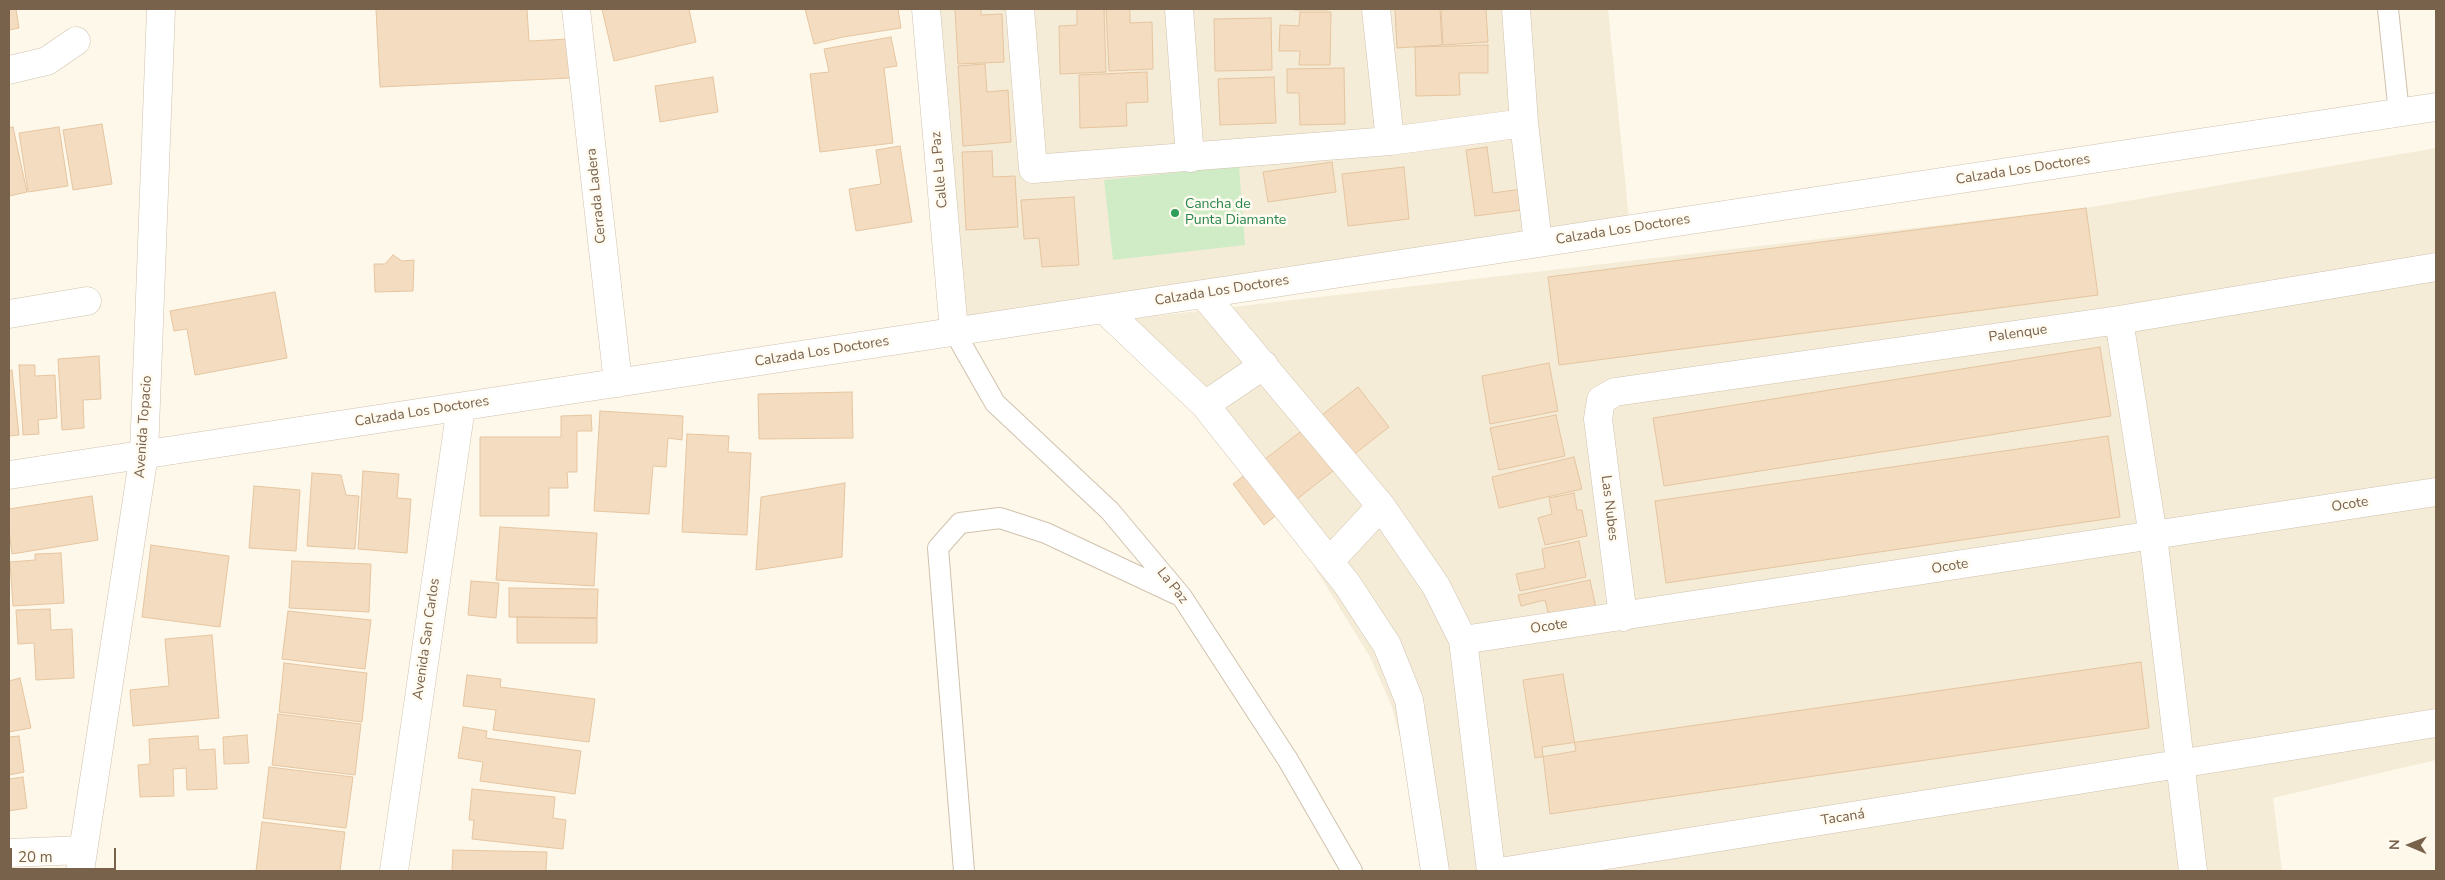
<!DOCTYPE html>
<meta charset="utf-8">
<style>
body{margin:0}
#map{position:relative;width:2445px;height:880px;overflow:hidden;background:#fdf8ea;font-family:"Nunito Sans",sans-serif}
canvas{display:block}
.frame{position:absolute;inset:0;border:10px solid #79624c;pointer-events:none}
.north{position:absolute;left:2385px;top:820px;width:50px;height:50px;-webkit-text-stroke:4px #fffbf1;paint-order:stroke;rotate:271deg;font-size:14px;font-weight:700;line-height:20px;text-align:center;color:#79624c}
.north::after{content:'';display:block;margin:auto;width:18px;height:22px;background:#79624c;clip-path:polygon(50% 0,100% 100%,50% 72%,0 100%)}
.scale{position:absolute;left:10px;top:848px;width:106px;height:22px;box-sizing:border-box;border:2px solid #79624c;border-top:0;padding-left:6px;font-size:15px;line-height:18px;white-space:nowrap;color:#79624c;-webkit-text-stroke:4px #fffbf1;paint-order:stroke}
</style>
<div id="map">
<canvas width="2445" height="880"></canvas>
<div class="frame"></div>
<div class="north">N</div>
<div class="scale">20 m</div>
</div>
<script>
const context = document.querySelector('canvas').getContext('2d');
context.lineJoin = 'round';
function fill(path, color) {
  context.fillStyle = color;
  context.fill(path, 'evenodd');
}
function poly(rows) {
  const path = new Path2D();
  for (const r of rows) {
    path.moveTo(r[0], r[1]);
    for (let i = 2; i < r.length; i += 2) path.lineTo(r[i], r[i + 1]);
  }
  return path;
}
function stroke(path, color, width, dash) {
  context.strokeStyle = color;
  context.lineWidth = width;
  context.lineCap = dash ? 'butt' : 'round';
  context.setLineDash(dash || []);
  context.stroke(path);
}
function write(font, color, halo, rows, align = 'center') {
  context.font = font + ' "Nunito Sans",sans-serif';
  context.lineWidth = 5;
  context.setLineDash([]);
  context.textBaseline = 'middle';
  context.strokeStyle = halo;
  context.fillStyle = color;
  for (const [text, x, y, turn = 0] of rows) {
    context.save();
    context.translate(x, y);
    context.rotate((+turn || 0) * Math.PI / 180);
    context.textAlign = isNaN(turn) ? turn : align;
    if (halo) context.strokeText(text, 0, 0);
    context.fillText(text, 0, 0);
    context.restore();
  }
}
fill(poly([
 [926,9,1608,9,1630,229,954,331],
 [2436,148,2436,760,2273,798,2282,871,1434,871,1392,707,1370,657,1312,563,1121,320,2086,208]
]), '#f5ecd8');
fill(poly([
 [1239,166,1245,245,1113,260,1104,180]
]), '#d0ecc7');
const building = poly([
 [9,9,16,9,19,28,9,30,9,9],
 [376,9,527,9,529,41,568,39,570,78,380,87,376,9],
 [602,9,689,9,696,42,614,61,602,9],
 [805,9,898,9,901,28,843,37,814,44,805,9],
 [955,9,981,9,981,15,1002,14,1004,62,958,64,955,9],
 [1077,9,1104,9,1106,72,1060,74,1059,26,1077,25,1077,9],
 [1106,9,1130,9,1130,23,1152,22,1153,69,1109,71,1106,9],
 [1294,9,1328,9,1328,10,1294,10,1294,9],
 [1395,9,1440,9,1442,45,1397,48,1395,9],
 [1441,9,1486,9,1488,42,1443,45,1441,9],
 [1300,12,1331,12,1330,65,1299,65,1300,51,1279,51,1280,25,1299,26,1300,12],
 [1271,18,1272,70,1215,71,1214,19,1271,18],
 [891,37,897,66,884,68,893,143,820,152,810,74,829,72,824,49,891,37],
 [1488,45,1488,73,1459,73,1460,95,1416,96,1415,47,1488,45],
 [985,64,987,92,1008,90,1011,142,963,146,958,66,985,64],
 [1344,68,1345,124,1300,125,1299,93,1287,93,1287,69,1344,68],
 [1147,72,1148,102,1126,103,1127,126,1080,128,1079,75,1147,72],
 [713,77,718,112,660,122,655,86,713,77],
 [1274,77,1276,123,1220,125,1218,79,1274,77],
 [102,124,112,184,73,190,63,130,102,124],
 [13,127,27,192,9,196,9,128,13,127],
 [59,127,68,186,28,192,19,133,59,127],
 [900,146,912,222,856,231,849,189,881,184,876,150,900,146],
 [1487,147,1493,193,1543,186,1546,207,1475,216,1466,150,1487,147],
 [992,151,993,177,1015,176,1018,227,966,230,962,152,992,151],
 [1332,162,1336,192,1268,202,1263,172,1332,162],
 [1404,167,1409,219,1348,226,1342,174,1404,167],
 [1074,197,1079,265,1042,267,1039,238,1024,239,1021,200,1074,197],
 [2086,208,2098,295,1559,365,1548,277,2086,208],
 [393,255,402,261,414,260,413,291,375,292,374,264,385,264,393,255],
 [275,292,287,358,195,375,187,329,174,331,170,311,275,292],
 [2100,347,2111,416,1664,486,1653,418,2100,347],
 [99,356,101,399,83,400,84,428,62,430,58,359,99,356],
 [1549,363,1558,411,1490,424,1482,376,1549,363],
 [19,365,35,365,35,376,55,375,57,418,38,420,39,434,23,435,19,365],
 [12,370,19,435,9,436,9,371,12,370],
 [1358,387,1389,427,1264,525,1233,484,1358,387],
 [852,392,853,438,759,439,758,394,852,392],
 [600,411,683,416,682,440,668,438,666,467,653,466,649,514,594,511,600,411],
 [591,415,592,431,577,431,577,472,567,472,568,488,549,488,549,516,480,516,480,437,561,437,561,416,591,415],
 [1556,415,1565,456,1499,470,1490,428,1556,415],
 [687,434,729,436,728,452,751,453,747,535,682,532,687,434],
 [2108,436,2120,517,1666,583,1655,501,2108,436],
 [1574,457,1582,489,1499,508,1492,477,1574,457],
 [363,471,399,474,397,498,411,499,407,553,358,549,363,471],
 [312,473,341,475,346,495,359,496,355,549,307,546,312,473],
 [845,483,842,557,756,570,761,497,845,483],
 [254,486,300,490,296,551,249,548,254,486],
 [1574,493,1577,510,1582,510,1587,536,1545,545,1538,518,1552,514,1549,498,1574,493],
 [92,496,98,540,12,554,9,530,9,509,92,496],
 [500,527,597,533,594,586,496,580,500,527],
 [1579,541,1586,577,1520,591,1516,574,1545,568,1542,549,1579,541],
 [151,545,229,556,220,627,142,617,151,545],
 [61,553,64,603,13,606,10,562,35,560,35,554,61,553],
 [292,561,371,564,369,612,289,608,292,561],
 [1590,580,1596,608,1550,620,1545,600,1521,606,1518,595,1590,580],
 [471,581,499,583,496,618,468,615,471,581],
 [509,588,598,589,597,618,509,617,509,588],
 [50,609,51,630,72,629,74,678,36,680,34,643,18,644,16,610,50,609],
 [288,611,371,620,365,669,282,659,288,611],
 [517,617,597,618,597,643,517,643,517,617],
 [212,635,219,718,133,726,130,690,169,686,165,639,212,635],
 [2141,662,2149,728,1550,814,1542,747,2141,662],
 [284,663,367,673,362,722,279,712,284,663],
 [1563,674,1576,751,1535,758,1523,680,1563,674],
 [467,675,501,679,500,687,595,699,589,742,493,730,496,710,463,706,467,675],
 [20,678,31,728,9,732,9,681,20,678],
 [278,714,361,724,355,775,272,765,278,714],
 [463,727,487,731,486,738,581,751,575,794,480,781,483,762,458,758,463,727],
 [247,735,249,763,224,764,223,737,247,735],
 [19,736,24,772,9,775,9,737,19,736],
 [198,736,199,750,215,749,217,789,187,790,186,768,173,769,174,796,140,797,138,765,150,764,149,739,198,736],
 [269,767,353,777,346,828,263,818,269,767],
 [23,777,27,808,9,811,9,779,23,777],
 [472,789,555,797,553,818,566,820,563,849,472,839,474,820,469,820,472,789],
 [262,822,345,832,340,871,256,871,262,822],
 [453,850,547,852,546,871,452,871,453,850]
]);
fill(building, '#f3dcc0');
stroke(building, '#e6c5a0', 1);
const lane = poly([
 [2388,9,2399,113],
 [954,331,995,403,1110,511,1182,597,1288,760,1352,871],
 [964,871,938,548,960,523,1000,518,1046,533,1176,594]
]);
const street = poly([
 [576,9,618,383],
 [926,9,954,331],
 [1020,9,1033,169,1390,141,1524,123],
 [1179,9,1190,158],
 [1376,9,1390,141],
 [1516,9,1524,123,1538,243],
 [9,70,47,61,76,41],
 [1203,294,1381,506,1436,586,1463,640,1491,871],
 [1104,309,1205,405,1347,584,1387,645,1409,700,1435,871],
 [9,314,87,301],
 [2119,320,2153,536,2193,871],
 [1205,405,1264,365],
 [9,475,2436,107],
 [1329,562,1381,506],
 [1623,617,1598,419,1601,400,1615,392,2119,320,2436,267],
 [1463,640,2436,492],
 [9,853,82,850],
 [80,871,144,454,161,9],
 [394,871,461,407],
 [1506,871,2436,723]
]);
stroke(lane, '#d0c2ae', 22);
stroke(street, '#d0c2ae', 29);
stroke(lane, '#fff', 20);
stroke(street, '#fff', 28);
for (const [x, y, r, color] of [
 [1175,213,5,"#2e9e5b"]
]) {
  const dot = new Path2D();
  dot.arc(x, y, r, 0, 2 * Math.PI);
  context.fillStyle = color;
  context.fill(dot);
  stroke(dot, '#fffbf1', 2);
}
write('14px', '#79624c', '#fffbf1', [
 ["Calle La Paz",940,170,-95],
 ["Calzada Los Doctores",2023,170,-9],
 ["Cerrada Ladera",597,196,-96],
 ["Calzada Los Doctores",1623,230,-9],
 ["Calzada Los Doctores",1222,291,-9],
 ["Palenque",2018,334,-8],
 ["Calzada Los Doctores",822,352,-9],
 ["Calzada Los Doctores",422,412,-9],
 ["Avenida Topacio",144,427,-86],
 ["Ocote",2350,505,-9],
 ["Las Nubes",1609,508,83],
 ["Ocote",1950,567,-9],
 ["La Paz",1172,586,52],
 ["Ocote",1549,627,-8],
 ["Avenida San Carlos",427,639,-82],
 ["Tacaná",1843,818,-9]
]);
write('14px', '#27864d', '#fffbf1', [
 ["Cancha de",1185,205],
 ["Punta Diamante",1185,221]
], 'left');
</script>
